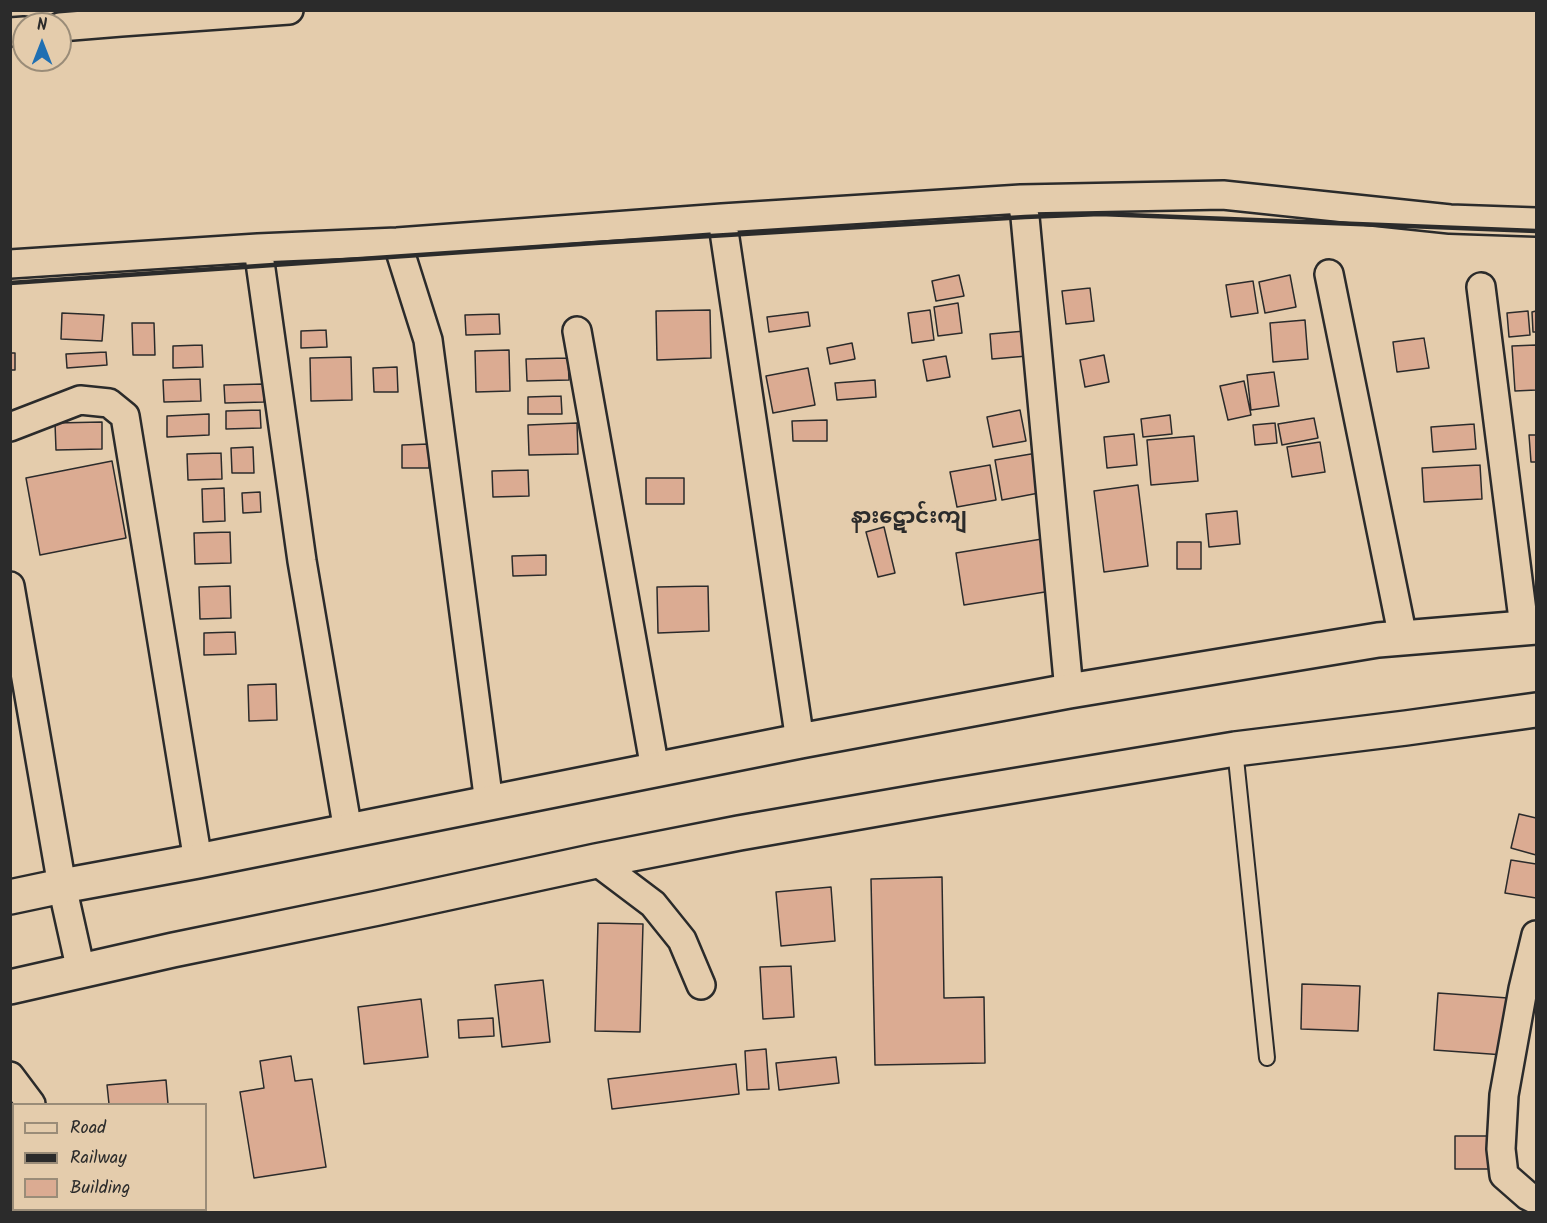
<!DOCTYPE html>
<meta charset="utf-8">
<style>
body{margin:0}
#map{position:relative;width:1547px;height:1223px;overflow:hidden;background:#e4ccac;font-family:Kalam,sans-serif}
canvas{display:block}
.frame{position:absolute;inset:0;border:12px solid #2b2b2b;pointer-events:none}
.legend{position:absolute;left:12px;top:1103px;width:195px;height:108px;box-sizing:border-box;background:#e4ccac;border:2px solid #9a8c78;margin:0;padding:8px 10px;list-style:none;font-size:18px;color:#2b2b2b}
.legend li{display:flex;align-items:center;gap:12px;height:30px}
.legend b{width:30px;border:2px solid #9a8c78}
.north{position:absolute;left:12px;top:12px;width:60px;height:60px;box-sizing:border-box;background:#e4ccac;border:2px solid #9a8c78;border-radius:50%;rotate:0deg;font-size:16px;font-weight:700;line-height:24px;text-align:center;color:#2b2b2b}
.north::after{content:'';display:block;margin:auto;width:21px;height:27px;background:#1f6fb2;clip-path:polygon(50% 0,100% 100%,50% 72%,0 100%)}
</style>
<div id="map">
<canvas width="1547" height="1223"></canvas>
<div class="frame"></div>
<ul class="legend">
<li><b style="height:8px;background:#e4ccac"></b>Road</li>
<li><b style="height:8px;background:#2b2b2b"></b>Railway</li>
<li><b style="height:16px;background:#dbab92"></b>Building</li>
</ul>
<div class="north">N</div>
</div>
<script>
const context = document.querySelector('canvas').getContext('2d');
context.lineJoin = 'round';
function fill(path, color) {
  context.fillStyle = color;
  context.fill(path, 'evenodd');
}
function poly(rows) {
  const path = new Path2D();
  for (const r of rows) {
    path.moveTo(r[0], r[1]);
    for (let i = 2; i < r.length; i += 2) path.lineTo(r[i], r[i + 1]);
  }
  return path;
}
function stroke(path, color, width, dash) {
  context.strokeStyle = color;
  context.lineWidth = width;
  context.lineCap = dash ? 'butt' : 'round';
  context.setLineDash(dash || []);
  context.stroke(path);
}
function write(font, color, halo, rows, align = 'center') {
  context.font = font + ' Kalam,"Noto Sans Myanmar",sans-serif';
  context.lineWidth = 4.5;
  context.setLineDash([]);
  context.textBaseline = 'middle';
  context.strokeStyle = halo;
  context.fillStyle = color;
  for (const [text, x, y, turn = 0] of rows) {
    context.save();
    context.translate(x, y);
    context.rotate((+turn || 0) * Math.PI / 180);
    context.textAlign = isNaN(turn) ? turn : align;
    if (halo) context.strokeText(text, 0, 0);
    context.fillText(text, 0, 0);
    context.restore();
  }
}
const building = poly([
 [959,275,964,296,936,301,932,281,959,275],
 [1290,275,1296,307,1265,313,1259,282,1290,275],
 [1253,281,1258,313,1231,317,1226,285,1253,281],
 [1090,288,1094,321,1066,324,1062,291,1090,288],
 [958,303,962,333,938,336,934,307,958,303],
 [710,310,711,358,657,360,656,311,710,310],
 [930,310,934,340,912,343,908,313,930,310],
 [1528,311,1530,335,1509,337,1507,313,1528,311],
 [1536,311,1536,332,1533,332,1532,312,1536,311],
 [808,312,810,326,769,332,767,317,808,312],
 [62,313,104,315,102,341,61,339,62,313],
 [499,314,500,334,466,335,465,315,499,314],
 [1305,320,1308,359,1273,362,1270,323,1305,320],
 [132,323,154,323,155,355,133,355,132,323],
 [326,330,327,347,301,348,301,331,326,330],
 [1025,331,1027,356,992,359,990,334,1025,331],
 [1424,338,1429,368,1397,372,1393,342,1424,338],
 [852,343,855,359,830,364,827,348,852,343],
 [202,345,203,367,173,368,173,346,202,345],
 [1536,345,1536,390,1515,391,1512,346,1536,345],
 [509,350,510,391,476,392,475,351,509,350],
 [106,352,107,365,67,368,66,354,106,352],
 [10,353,15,353,15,370,10,370,10,353],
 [1104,355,1109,382,1085,387,1080,360,1104,355],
 [946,356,950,377,927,381,923,360,946,356],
 [351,357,352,400,311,401,310,358,351,357],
 [568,358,569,380,527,381,526,359,568,358],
 [397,367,398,392,374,392,373,368,397,367],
 [808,368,815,405,773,413,766,376,808,368],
 [1274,372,1279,406,1251,410,1247,375,1274,372],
 [200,379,201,401,164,402,163,380,200,379],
 [875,380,876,397,837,400,835,383,875,380],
 [1244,381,1251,415,1228,420,1220,386,1244,381],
 [264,384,264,402,225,403,224,385,264,384],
 [561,396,562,414,528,414,528,397,561,396],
 [260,410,261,428,226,429,226,411,260,410],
 [1020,410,1026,441,993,447,987,417,1020,410],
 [209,414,209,435,167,437,167,416,209,414],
 [1170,415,1172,434,1143,437,1141,419,1170,415],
 [1314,418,1318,438,1282,445,1278,424,1314,418],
 [827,420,827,441,793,441,792,421,827,420],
 [102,422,102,449,56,450,55,423,102,422],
 [577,423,578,454,529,455,528,425,577,423],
 [1275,423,1277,443,1255,445,1253,425,1275,423],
 [1474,424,1476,449,1433,452,1431,427,1474,424],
 [1134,434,1137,465,1107,468,1104,437,1134,434],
 [1529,435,1536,435,1536,462,1531,462,1529,435],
 [1194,436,1198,481,1151,485,1147,440,1194,436],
 [1320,442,1325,472,1292,477,1287,447,1320,442],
 [429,444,429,468,402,468,402,445,429,444],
 [253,447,254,473,232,473,231,448,253,447],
 [221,453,222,479,188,480,187,454,221,453],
 [1037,453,1044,492,1002,500,995,460,1037,453],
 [112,461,126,538,40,555,26,478,112,461],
 [990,465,996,500,957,507,950,472,990,465],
 [1480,465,1482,499,1424,502,1422,468,1480,465],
 [528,470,529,496,493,497,492,471,528,470],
 [646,478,684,478,684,504,646,504,646,478],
 [1138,485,1148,566,1104,572,1094,491,1138,485],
 [224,488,225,521,203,522,202,489,224,488],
 [260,492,261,512,243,513,242,493,260,492],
 [1237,511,1240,544,1209,547,1206,514,1237,511],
 [884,527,895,573,878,577,866,532,884,527],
 [230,532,231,563,195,564,194,533,230,532],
 [1042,539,1051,591,964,605,956,553,1042,539],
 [1177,542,1201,542,1201,569,1177,569,1177,542],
 [546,555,546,575,513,576,512,556,546,555],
 [230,586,231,618,200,619,199,587,230,586],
 [708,586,709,631,658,633,657,587,708,586],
 [235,632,236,654,204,655,204,633,235,632],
 [276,684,277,720,249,721,248,685,276,684],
 [1519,814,1536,818,1536,855,1511,848,1519,814],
 [1511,860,1536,864,1536,898,1505,893,1511,860],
 [942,877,944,998,984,997,985,1063,875,1065,871,879,942,877],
 [831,887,835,941,781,946,776,892,831,887],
 [598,923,643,924,640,1032,595,1031,598,923],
 [791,966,794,1017,763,1019,760,967,791,966],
 [543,980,550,1042,502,1047,495,985,543,980],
 [1302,984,1360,986,1358,1031,1301,1029,1302,984],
 [1438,993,1508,998,1504,1055,1434,1050,1438,993],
 [421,999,428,1057,364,1064,358,1007,421,999],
 [493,1018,494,1036,459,1038,458,1020,493,1018],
 [766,1049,769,1089,747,1090,745,1051,766,1049],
 [291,1056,295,1081,312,1079,326,1167,254,1178,240,1092,264,1088,260,1061,291,1056],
 [836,1057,839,1083,779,1090,776,1063,836,1057],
 [736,1064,739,1094,612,1109,608,1079,736,1064],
 [166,1080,168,1104,109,1104,107,1085,166,1080],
 [1455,1136,1496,1136,1496,1169,1455,1169,1455,1136],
 [14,1178,14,1205,10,1206,10,1179,14,1178],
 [118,1210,178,1210,178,1212,119,1212,118,1210]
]);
fill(building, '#dbab92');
stroke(building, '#2b2b2b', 1.5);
const service = poly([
 [1235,749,1267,1058]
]);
const minor = poly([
 [60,27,121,22,289,10],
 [10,32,24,31],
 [1021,199,1025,217,1069,691],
 [722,218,800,741],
 [397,242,428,340,489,803],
 [258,248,302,561,348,831],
 [10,264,258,248,397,242,722,218,1021,199,1223,195,1450,219,1536,222],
 [1329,274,1403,638],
 [1481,287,1524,627],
 [577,331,655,769],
 [10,427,80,400,109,403,125,416,198,861],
 [10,586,62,886,81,971],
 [596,861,653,904,682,940,701,985],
 [1536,935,1523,989,1504,1095,1501,1149,1504,1175,1528,1196,1536,1200],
 [10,1076,31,1104],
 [97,1210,99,1212]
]);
const primary = poly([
 [10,897,62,886,198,861,800,741,1069,691,1378,640,1536,627],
 [10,987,173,950,378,908,596,861,739,833,940,798,1235,749,1406,728,1536,710]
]);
stroke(service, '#2b2b2b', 18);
stroke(minor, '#2b2b2b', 32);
stroke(primary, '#2b2b2b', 38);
stroke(service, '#e4ccac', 14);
stroke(minor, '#e4ccac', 27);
stroke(primary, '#e4ccac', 33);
stroke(poly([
 [10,283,595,243,1025,217,1100,214,1536,231]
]), '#2b2b2b', 4.5);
write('bold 21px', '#2b2b2b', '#e4ccac', [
 ["နားဋောင်းကျ",909,519]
]);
</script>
